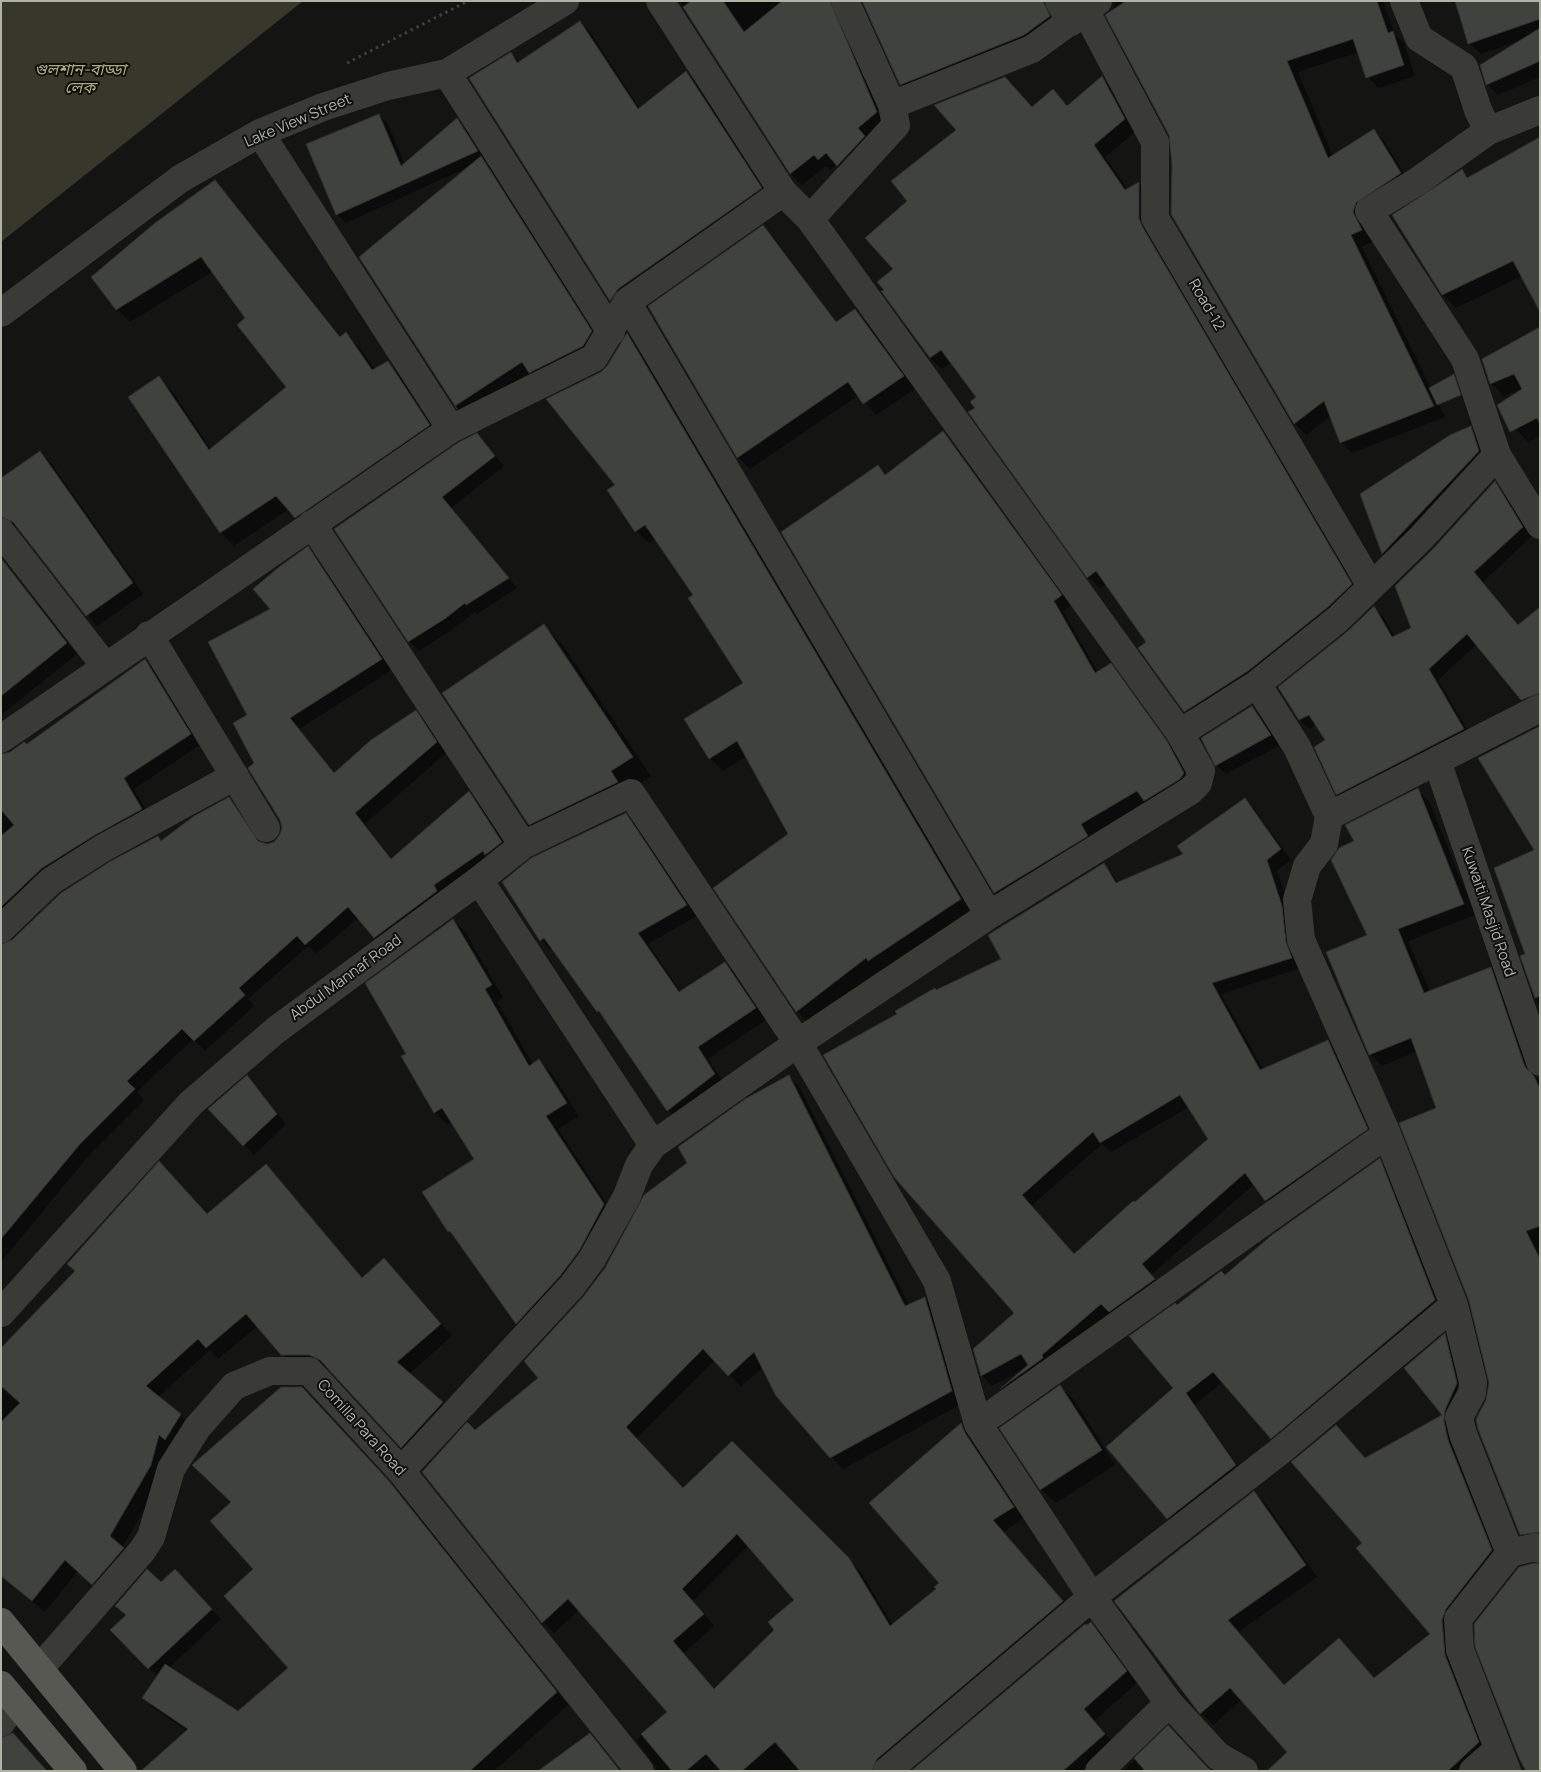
<!DOCTYPE html>
<meta charset="utf-8">
<style>
body{margin:0}
#map{position:relative;width:1541px;height:1772px;overflow:hidden;background:#141513;font-family:Manrope,sans-serif}
canvas{display:block}
.frame{position:absolute;inset:0;border:2px solid #b0b4a7;pointer-events:none}
</style>
<div id="map">
<canvas width="1541" height="1772"></canvas>
<div class="frame"></div>
</div>
<script>
const context = document.querySelector('canvas').getContext('2d');
context.lineJoin = 'round';
function fill(path, color) {
  context.fillStyle = color;
  context.fill(path, 'evenodd');
}
function poly(rows) {
  const path = new Path2D();
  for (const r of rows) {
    path.moveTo(r[0], r[1]);
    for (let i = 2; i < r.length; i += 2) path.lineTo(r[i], r[i + 1]);
  }
  return path;
}
function stroke(path, color, width, dash) {
  context.strokeStyle = color;
  context.lineWidth = width;
  context.lineCap = dash ? 'butt' : 'round';
  context.setLineDash(dash || []);
  context.stroke(path);
}
function write(font, color, halo, rows, align = 'center') {
  context.font = font + ' Manrope,"Noto Sans Bengali",sans-serif';
  context.lineWidth = 4;
  context.setLineDash([]);
  context.textBaseline = 'middle';
  context.strokeStyle = halo;
  context.fillStyle = color;
  for (const [text, x, y, turn = 0] of rows) {
    context.save();
    context.translate(x, y);
    context.rotate((+turn || 0) * Math.PI / 180);
    context.textAlign = isNaN(turn) ? turn : align;
    if (halo) context.strokeText(text, 0, 0);
    context.fillText(text, 0, 0);
    context.restore();
  }
}
fill(poly([
 [1,1,303,1,1,242]
]), '#37372b');
fill(poly([
 [680,1,845,1,888,124,849,176,837,164,830,170,826,166,802,185,791,174],
 [1037,1,1059,28,912,95,901,84],
 [1115,1,1383,1,1395,35,1404,43,1415,76,1379,88,1368,77,1359,52,1298,72,1333,156,1374,131,1385,142,1411,185,1366,214,1373,241,1362,247,1445,417,1352,453,1341,442,1331,416,1306,435,1295,424,1172,213,1173,165,1170,135,1114,9],
 [1540,1,1540,77,1498,95,1487,84,1519,41,1481,54,1469,43],
 [580,23,590,32,640,109,686,72,696,82,771,198,620,309,611,300,510,54,520,63],
 [1102,78,1113,89,1136,131,1105,157,1128,190,1139,184,1150,195,1362,596,1196,722,1185,711,1148,643,1106,584,1100,588,1088,577,977,408,978,398,952,362,942,369,930,358,885,290,894,270,1033,108,1053,91,1068,107],
 [379,115,388,124,405,165,457,120,466,129,486,160,484,161,490,167,601,341,540,382,530,372,465,416,458,408,360,257,466,168,346,223,337,214],
 [1462,171,1469,178,1522,276,1456,308,1443,295,1393,216],
 [215,182,228,195,342,338,346,334,359,347,375,370,388,362,401,376,442,438,309,530,289,509,234,546,221,533,129,397,159,378,172,391,211,449,288,387,247,318,212,272,130,322,117,309],
 [763,227,775,239,837,323,855,310,867,323,915,389,876,415,859,395,750,469,738,457,649,307],
 [1540,329,1540,436,1528,442,1501,413,1498,406,1522,389,1504,396,1491,383],
 [627,335,639,347,973,912,881,972,879,970,810,1024,797,1011,789,835,747,756,723,771,710,758,745,683,695,595,656,538,649,543,636,531,617,485,602,373,608,367],
 [1471,428,1479,436,1487,460,1392,561,1383,553,1361,494],
 [943,433,953,443,1071,606,1063,611,1098,672,1110,665,1120,675,1176,753,1194,784,1155,810,1146,802,1090,835,1097,846,1005,902,995,893,783,532,878,466,887,475],
 [477,435,504,466,451,508,517,588,477,614,475,612,456,627,419,651,409,641,336,529],
 [40,452,51,463,143,594,97,626,19,528,10,526,1,531,1,480],
 [1495,483,1504,492,1531,537,1483,582,1519,625,1540,609,1540,705,1532,709,1477,644,1438,680,1473,739,1347,804,1337,794,1326,740,1317,725,1309,729,1300,720,1349,632,1374,608,1383,617,1395,637,1412,629,1433,549],
 [308,548,318,559,392,670,299,729,335,774,416,712,426,722,446,753,365,824,392,859,469,793,479,803,512,853,385,948,358,918,316,954,308,946,248,999,254,1006,205,1051,193,1039,137,1092,144,1100,90,1154,1,1262,5,945,158,837,162,842,229,799,239,809,262,844,274,843,281,837,283,828,281,820,256,764,249,715,272,609],
 [1,557,77,654,1,715],
 [543,626,563,645,651,776,549,843,530,824],
 [145,660,155,671,200,745,134,789,152,820,1,927,1,755,24,743,27,745],
 [1252,707,1262,717,1280,745,1226,774,1216,765],
 [1540,727,1540,1009,1522,957,1526,955,1536,850],
 [1417,790,1429,801,1475,915,1408,941,1430,992,1491,969,1502,980,1536,1078,1540,1078,1540,1545,1532,1546,1521,1534,1487,1400,1490,1383,1437,1109,1417,1051,1382,1066,1370,1054,1368,936,1356,842],
 [1245,799,1255,810,1291,860,1277,870,1292,917,1301,968,1221,994,1263,1069,1328,1042,1338,1052,1377,1139,1276,1211,1254,1184,1151,1275,1164,1290,1011,1399,1002,1389,1025,1368,992,1386,982,1375,1016,1313,937,991,1002,960,1104,864,1119,883,1185,855],
 [1189,1107,1210,1139,1075,1255,1031,1206,1102,1144,1111,1152],
 [625,814,636,825,697,916,648,944,681,992,725,963,736,974,766,1020,708,1059,725,1085,679,1121,668,1110,607,1020,598,1011,554,949,551,950,541,940],
 [453,920,466,933,503,998,497,1002,533,1065,539,1061,552,1074,579,1116,558,1129,616,1218,529,1336,517,1323,459,1242,449,1231,424,1192,475,1159,452,1122,447,1125,435,1112,408,1054],
 [789,1076,800,1088,909,1305,925,1298,936,1310,963,1403,843,1469,831,1457,763,1367,741,1387,715,1360,636,1439,684,1490,732,1442,860,1571,893,1625,938,1589,940,1583,961,1425,973,1436,1024,1518,1003,1532,1074,1613,888,1771,656,1771,657,1768,636,1740,669,1712,579,1610,554,1633,543,1622,475,1431,540,1378,584,1297,688,1163],
 [748,1546,796,1600,776,1630,715,1690,684,1653,714,1626,693,1601],
 [247,1077,286,1124,254,1155,209,1109],
 [1380,1160,1389,1170,1445,1311,1281,1448,1223,1382,1195,1404,1245,1476,1178,1528,1168,1518,1177,1306,1226,1277],
 [277,1178,363,1279,384,1260,452,1336,409,1374,454,1415,413,1459,332,1371,322,1367,294,1367,258,1326,218,1359,210,1350,158,1397,192,1426,122,1548,134,1561,104,1595,78,1571,45,1612,5,1578,1,1518,1,1350,208,1215],
 [1445,1335,1456,1346,1503,1563,1457,1621,1490,1754,1472,1771,1269,1771,1289,1752,1242,1699,1213,1725,1201,1713,1116,1601,1254,1493,1266,1504,1317,1577,1238,1632,1285,1686,1339,1639,1374,1679,1432,1634,1364,1543,1366,1459,1444,1415],
 [1060,1386,1075,1401,1115,1465,1056,1503,1041,1489],
 [314,1400,401,1494,568,1705,494,1771,157,1771,187,1731,155,1709,144,1698,158,1677,112,1630,161,1584,184,1581,221,1619,169,1668,238,1713,290,1668,232,1502],
 [1091,1624,1102,1635,1137,1683,1094,1721,1120,1751,1102,1771,913,1771],
 [1168,1727,1211,1771,1123,1771],
 [590,1735,621,1771,540,1771]
]), '#0007');
const building = poly([
 [691,1,723,1,744,32,782,1,830,1,877,112,858,128,865,136,837,166,826,153,818,160,814,155,790,174,683,7,691,1],
 [862,1,1043,1,1050,16,1024,35,900,85,862,1],
 [1126,1,1377,1,1388,33,1393,31,1404,65,1366,78,1353,39,1287,61,1328,158,1374,129,1401,173,1356,203,1353,212,1362,230,1351,235,1434,406,1340,443,1324,401,1294,424,1171,214,1172,165,1169,135,1105,15,1126,1],
 [1455,1,1540,1,1540,19,1468,44,1455,1],
 [580,21,638,109,686,71,762,188,618,289,610,301,469,78,511,52,517,63,580,21],
 [1540,28,1540,61,1486,85,1480,65,1540,28],
 [1102,76,1125,119,1094,145,1125,190,1139,182,1139,218,1142,226,1352,584,1328,607,1248,671,1184,712,1138,648,1146,642,1096,571,1087,578,968,412,975,408,970,402,976,397,941,350,930,358,881,291,884,290,877,282,893,269,865,238,907,201,891,181,956,130,934,105,1005,77,1032,107,1053,89,1067,106,1102,76],
 [379,114,401,166,457,118,478,151,336,215,306,144,379,114],
 [1540,137,1540,312,1513,261,1442,295,1392,215,1458,172,1462,169,1467,178,1540,137],
 [481,156,592,331,583,346,529,373,522,362,455,406,457,409,359,257,481,156],
 [215,180,340,337,346,332,372,370,388,361,430,425,295,518,276,496,220,533,128,397,159,376,209,450,286,387,237,325,245,318,201,257,116,310,91,277,155,223,215,180],
 [763,225,836,322,855,309,904,376,863,404,848,382,737,458,648,306,763,225],
 [1540,327,1540,424,1537,418,1510,432,1497,405,1522,389,1514,374,1490,384,1482,359,1540,327],
 [627,333,961,899,868,961,866,958,796,1012,713,888,788,834,737,741,709,759,684,719,743,683,688,598,693,595,645,525,635,532,607,490,615,485,546,399,601,372,607,366,627,333],
 [1454,374,1461,395,1437,405,1429,388,1454,374],
 [1471,426,1479,451,1382,554,1360,494,1450,435,1471,426],
 [943,431,1062,595,1054,601,1095,673,1111,663,1167,741,1184,773,1180,779,1144,801,1137,791,1081,824,1088,836,994,893,781,532,878,465,885,475,943,431],
 [477,433,495,456,442,497,509,578,466,605,465,603,446,618,408,642,334,529,459,442,477,433],
 [40,451,133,583,86,616,13,522,1,517,1,478,40,451],
 [1495,481,1523,527,1474,572,1518,625,1540,607,1540,693,1521,700,1467,634,1429,669,1464,729,1336,795,1314,747,1325,740,1309,715,1299,720,1278,687,1348,631,1374,606,1392,637,1411,628,1395,586,1433,549,1495,481],
 [308,546,382,659,290,718,334,773,371,740,416,710,437,742,355,813,391,859,469,791,502,842,485,855,483,851,434,885,437,891,374,938,348,907,305,945,297,936,239,988,245,995,194,1041,182,1029,127,1081,135,1089,80,1144,1,1239,1,944,12,940,61,893,111,861,158,836,161,841,194,816,229,797,258,841,267,844,274,842,279,836,282,828,280,820,249,770,248,768,254,763,233,723,247,715,208,642,270,609,253,589,279,567,308,546],
 [1,558,67,643,1,696,1,558],
 [544,624,633,757,611,771,618,782,529,825,442,693,544,624],
 [145,659,191,734,124,778,142,809,95,835,42,868,1,907,1,836,14,825,1,810,1,754,10,752,24,742,27,744,145,659],
 [1252,706,1271,735,1215,766,1201,738,1252,706],
 [1540,726,1540,996,1535,998,1520,956,1525,954,1494,868,1534,850,1478,758,1540,726],
 [1418,788,1464,904,1398,929,1424,993,1491,967,1525,1067,1534,1076,1540,1089,1540,1226,1526,1231,1540,1259,1540,1532,1520,1535,1478,1429,1476,1419,1486,1400,1489,1383,1469,1301,1399,1123,1436,1108,1411,1038,1369,1055,1326,952,1367,935,1331,860,1339,848,1354,841,1345,825,1418,788],
 [1245,798,1281,849,1267,860,1282,906,1286,942,1292,958,1212,983,1260,1070,1328,1040,1368,1129,1265,1201,1245,1173,1142,1264,1155,1279,1109,1312,1101,1304,1042,1355,1043,1358,1000,1389,1028,1365,1021,1354,981,1376,973,1349,1014,1313,894,1177,823,1055,897,1014,895,1011,935,988,936,990,1001,959,988,935,1104,863,1116,883,1183,854,1177,846,1245,798],
 [1180,1095,1208,1139,1135,1202,1133,1201,1074,1254,1022,1195,1093,1132,1100,1143,1180,1095],
 [626,813,687,905,638,933,679,992,725,962,756,1008,698,1047,715,1074,667,1111,599,1011,597,1012,544,938,540,941,502,882,531,858,626,813],
 [453,919,492,985,485,989,529,1066,539,1059,567,1103,546,1116,604,1204,579,1251,560,1276,516,1324,450,1231,448,1232,422,1192,474,1159,442,1108,434,1113,401,1056,406,1054,365,983,453,919],
 [247,1075,277,1114,243,1146,208,1109,247,1075],
 [789,1075,905,1306,925,1297,952,1391,830,1458,776,1396,754,1352,728,1376,703,1349,626,1427,683,1488,732,1441,849,1558,890,1626,936,1589,934,1587,939,1583,869,1503,961,1423,965,1433,1014,1507,993,1520,1063,1601,877,1759,872,1771,800,1771,775,1742,742,1771,721,1771,706,1754,686,1771,672,1771,641,1734,667,1712,568,1599,542,1623,422,1472,467,1422,475,1430,538,1378,524,1361,583,1297,605,1268,644,1195,687,1163,678,1147,745,1099,789,1075],
 [737,1534,794,1600,768,1622,774,1630,714,1689,673,1641,704,1614,682,1589,737,1534],
 [1380,1158,1435,1300,1271,1439,1213,1372,1186,1393,1236,1465,1167,1519,1106,1447,1173,1388,1129,1336,1175,1303,1177,1305,1221,1271,1225,1275,1272,1235,1380,1158],
 [159,1161,207,1214,266,1164,362,1278,384,1258,441,1324,397,1362,443,1402,401,1448,320,1360,309,1355,281,1355,246,1314,206,1348,198,1339,146,1386,181,1414,165,1440,159,1435,151,1465,110,1536,124,1548,92,1585,65,1560,32,1601,1,1576,1,1422,20,1403,1,1386,1,1348,75,1271,67,1264,159,1161],
 [1445,1333,1457,1383,1445,1410,1444,1421,1448,1440,1492,1550,1446,1609,1442,1620,1445,1655,1479,1742,1448,1771,1267,1771,1287,1752,1230,1688,1200,1714,1114,1601,1254,1491,1306,1565,1228,1620,1284,1685,1339,1638,1374,1678,1430,1634,1356,1548,1362,1543,1291,1462,1336,1425,1365,1458,1442,1415,1404,1368,1445,1333],
 [1060,1385,1102,1450,1040,1490,999,1428,1060,1385],
 [281,1387,302,1387,389,1481,557,1692,470,1771,141,1771,188,1729,142,1698,165,1664,238,1711,288,1668,224,1596,253,1569,210,1521,231,1502,192,1465,281,1387],
 [1534,1563,1540,1564,1540,1771,1526,1771,1519,1758,1475,1647,1474,1624,1519,1567,1534,1563],
 [147,1569,161,1582,175,1569,212,1609,148,1669,110,1630,126,1615,115,1606,147,1569],
 [1091,1622,1127,1671,1084,1709,1105,1734,1063,1771,911,1771,1085,1624,1087,1625,1091,1622],
 [1168,1725,1207,1767,1212,1771,1145,1771,1134,1758,1168,1725],
 [13,1733,47,1771,1,1771,1,1738,13,1733],
 [590,1733,620,1771,538,1771,590,1733]
]);
fill(building, '#40423e');
stroke(building, '#2f312e', 1);
stroke(poly([
 [347,63,468,1]
]), '#3f403b', 3, [2.5, 4]);
stroke(poly([
 [660,1,783,192],
 [845,1,892,105],
 [1059,1,1071,22],
 [1404,1,1419,38,1464,67,1478,110,1488,131,1540,110],
 [1085,10,1155,142,1155,218,1371,586],
 [447,73,611,332],
 [1488,131,1418,181,1369,211,1465,359,1497,455,1540,525],
 [260,133,451,429],
 [627,302,989,915],
 [1,313,180,179,260,133,323,107,388,86,447,73,565,1],
 [312,524,523,845],
 [1,532,105,666],
 [149,635,266,828],
 [1257,684,1297,747,1329,816,1324,844,1307,866,1297,900,1301,940,1387,1134,1454,1305,1473,1382,1472,1393,1459,1417,1463,1434,1510,1553,1458,1619,1460,1650,1507,1771],
 [1180,733,1257,684,1338,619,1421,538,1497,455],
 [1,739,451,429,594,358,627,302,783,192,810,219,896,125,892,105,1032,49,1098,1],
 [1437,761,1540,1062],
 [1329,816,1540,708],
 [479,880,523,845,631,793,798,1043,937,1281,978,1424,1092,1597,1169,1703,1218,1756,1244,1771],
 [1,929,51,881,103,848,235,776],
 [1,1313,191,1103,276,1030,479,880,653,1145],
 [978,1424,1387,1134],
 [401,1471,572,1286,592,1259,627,1196,639,1165,653,1145,798,1043,989,915,1190,791,1198,783,1201,771,1180,733,810,219],
 [1510,1553,1535,1547,1540,1549],
 [40,1668,142,1551,151,1537,171,1469,197,1428,234,1386,270,1371,309,1371,401,1471,640,1771],
 [1,1723,15,1703],
 [887,1771,1092,1597,1279,1452,1454,1305],
 [1099,1771,1169,1703],
 [1473,1771,1497,1750]
]), '#3a3b37', 28);
stroke(poly([
 [1,1622,123,1771],
 [1,1685,73,1771]
]), '#565851', 28);
write('15px', '#b0b4a7', '#0f100e', [
 ["Lake View Street",298,121,-23],
 ["Road-12",1206,305,60],
 ["Kuwaiti Masjid Road",1488,912,71],
 ["Abdul Mannaf Road",346,978,-36],
 ["Comilla Para Road",361,1428,48]
]);
write('italic 16px', '#a9ab81', '#0f100e', [
 ["গুলশান-বাড্ডা",80,71],
 ["লেক",80,89]
]);
</script>
